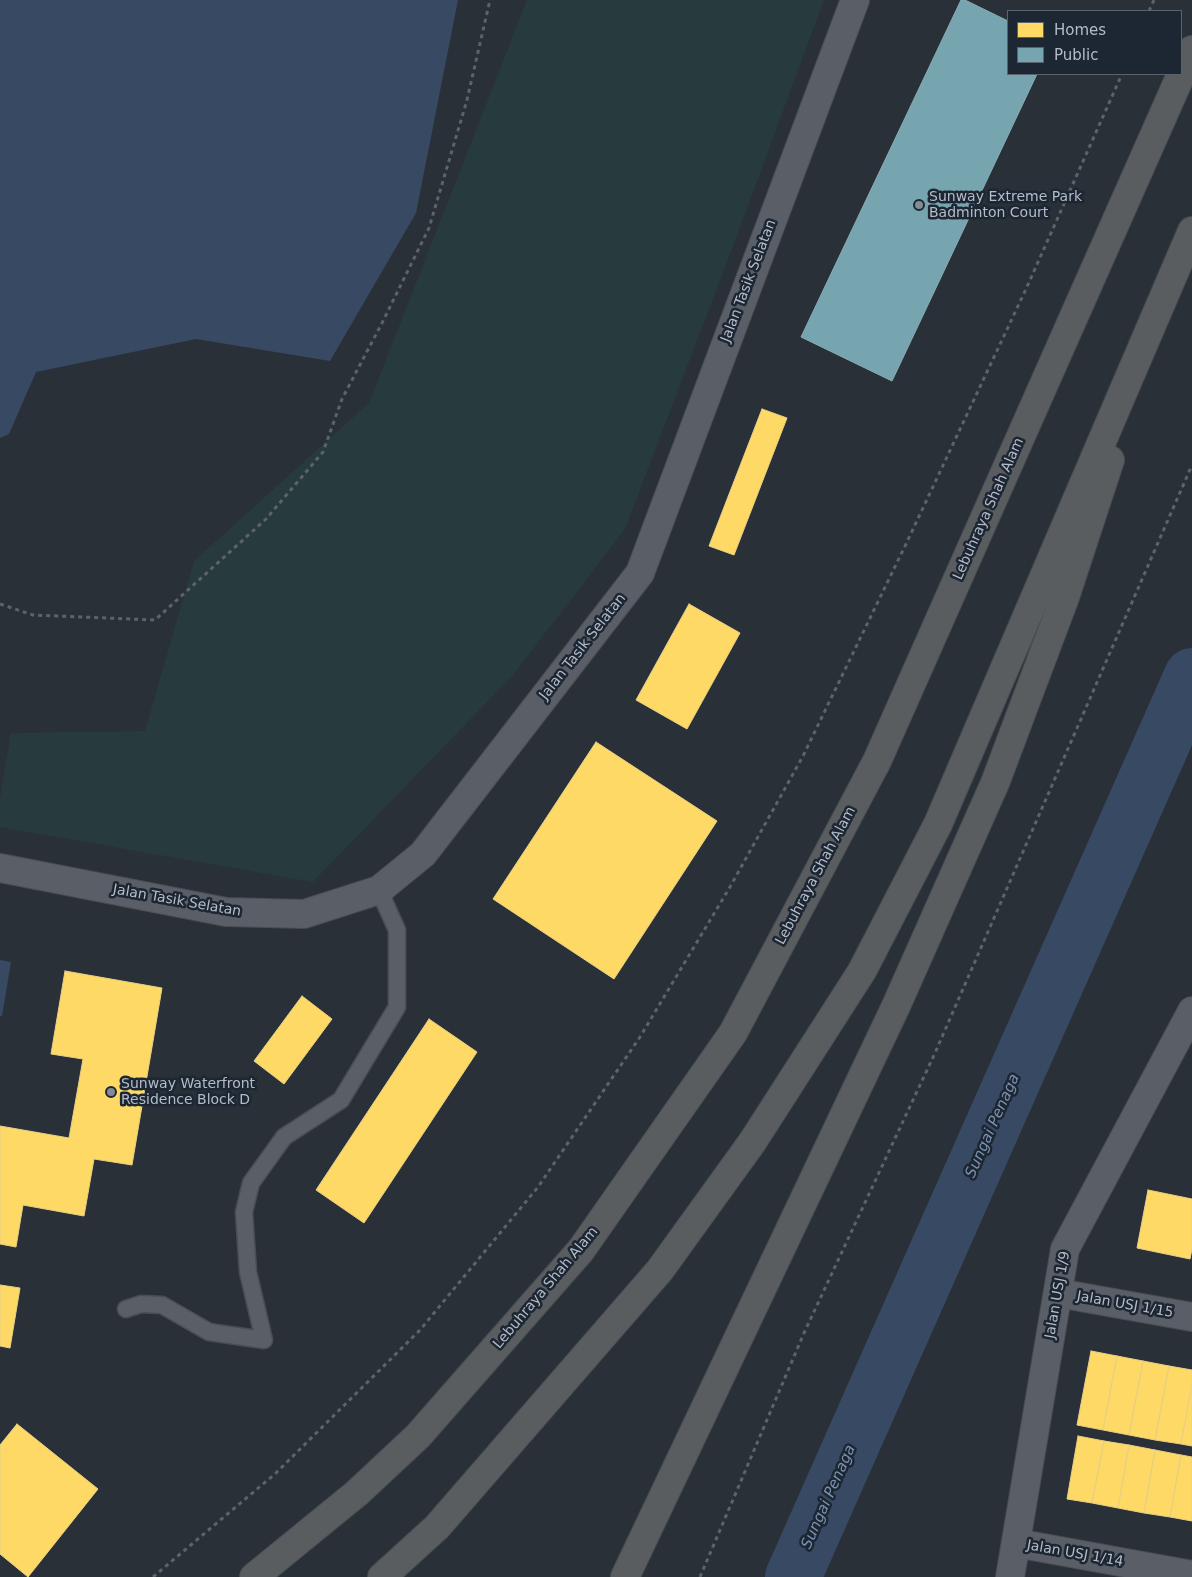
<!DOCTYPE html>
<style>
body{margin:0}
#map{position:relative;width:1192px;height:1577px;overflow:hidden;background:#2a3038;font-family:"DejaVu Sans",sans-serif}
canvas{display:block}
.legend{position:absolute;left:1007px;top:10px;width:175px;height:65px;box-sizing:border-box;background:#1d2633;border:1px solid #59626f;margin:0;padding:6px 9px;list-style:none;font-size:15px;color:#b4bcc9}
.legend li{display:flex;align-items:center;gap:10px;height:25px}
.legend b{width:25px;border:1px solid #59626f}
</style>
<div id="map">
<canvas width="1192" height="1577"></canvas>
<ul class="legend">
<li><b style="height:14px;background:#ffd966"></b>Homes</li>
<li><b style="height:14px;background:#76a5af"></b>Public</li>
</ul>
</div>
<script>
const context = document.querySelector('canvas').getContext('2d');
context.lineJoin = 'round';
function fill(path, color) {
  context.fillStyle = color;
  context.fill(path, 'evenodd');
}
function poly(rows) {
  const path = new Path2D();
  for (const r of rows) {
    path.moveTo(r[0], r[1]);
    for (let i = 2; i < r.length; i += 2) path.lineTo(r[i], r[i + 1]);
  }
  return path;
}
function stroke(path, color, width, dash) {
  context.strokeStyle = color;
  context.lineWidth = width;
  context.lineCap = dash ? 'butt' : 'round';
  context.setLineDash(dash || []);
  context.stroke(path);
}
function write(font, color, halo, rows, align = 'center') {
  context.font = font + ' "DejaVu Sans",sans-serif';
  context.lineWidth = 5;
  context.setLineDash([]);
  context.textBaseline = 'middle';
  context.strokeStyle = halo;
  context.fillStyle = color;
  for (const [text, x, y, turn = 0] of rows) {
    context.save();
    context.translate(x, y);
    context.rotate((+turn || 0) * Math.PI / 180);
    context.textAlign = isNaN(turn) ? turn : align;
    if (halo) context.strokeText(text, 0, 0);
    context.fillText(text, 0, 0);
    context.restore();
  }
}
fill(poly([
 [527,0,824,0,732,249,625,529,514,674,313,882,0,827,0,798,11,733,145,731,194,561,369,403]
]), '#273a3e');
fill(poly([
 [0,0,458,0,416,213,330,361,196,339,36,372,9,434,0,438],
 [0,960,11,962,2,1016,0,1016]
]), '#384963');
const homes = poly([
 [762,409,787,418,734,555,709,546,762,409],
 [689,604,740,633,687,729,636,700,689,604],
 [596,742,717,821,614,979,493,899,596,742],
 [65,971,162,988,132,1165,94,1159,84,1216,23,1205,16,1247,0,1244,0,1126,69,1138,83,1059,51,1054,65,971],
 [302,996,332,1019,284,1084,254,1061,302,996],
 [429,1019,477,1052,364,1223,316,1190,429,1019],
 [1148,1190,1192,1199,1192,1249,1190,1259,1137,1248,1148,1190],
 [0,1285,20,1288,10,1348,0,1346,0,1285],
 [1091,1351,1117,1356,1103,1430,1077,1425,1091,1351],
 [1117,1356,1143,1361,1129,1435,1103,1430,1117,1356],
 [1143,1361,1169,1366,1155,1440,1129,1435,1143,1361],
 [1169,1366,1192,1370,1192,1384,1181,1444,1155,1440,1169,1366],
 [1192,1384,1192,1446,1181,1444,1192,1384],
 [17,1424,98,1489,28,1577,0,1554,0,1445,17,1424],
 [1078,1436,1104,1441,1092,1503,1067,1499,1078,1436],
 [1104,1441,1129,1445,1118,1508,1092,1503,1104,1441],
 [1129,1445,1155,1450,1144,1513,1118,1508,1129,1445],
 [1155,1450,1181,1455,1170,1517,1144,1513,1155,1450],
 [1181,1455,1192,1457,1192,1521,1170,1517,1181,1455]
]);
fill(homes, '#ffd966');
stroke(homes, '#e8d084', 1);
const public = poly([
 [961,0,965,0,1008,21,1008,74,1037,74,892,381,801,337,961,0]
]);
fill(public, '#76a5af');
stroke(public, '#89acb7', 1);
stroke(poly([
 [793,1577,1192,676]
]), '#384963', 56);
const lane = poly([
 [126,1309,141,1304,162,1305,209,1332,264,1340,248,1272,244,1212,251,1183,284,1137,341,1100,397,1007,397,930,379,890]
]);
const street = poly([
 [0,868,226,912,304,914,379,890,423,854,640,573,855,0],
 [1058,1293,1192,1317],
 [1016,1543,1192,1575],
 [1010,1577,1065,1249,1192,1011]
]);
const highway = poly([
 [254,1577,357,1493,418,1436,581,1250,733,1033,877,761,1192,50],
 [382,1577,437,1527,660,1270,753,1141,862,971,938,824,1192,231],
 [625,1577,896,1006,995,783,1065,597,1110,460]
]);
stroke(lane, '#484c53', 19);
stroke(street, '#484c53', 30);
stroke(highway, '#474c53', 30);
stroke(poly([
 [1149,11,1154,0],
 [0,604,33,615,155,620,266,519,323,452,342,399,382,323,429,228,467,100,490,0],
 [153,1577,276,1473,420,1330,538,1187,640,1037,730,887,803,756,906,544,1026,289,1122,74],
 [700,1577,804,1333,935,1053,1192,465]
]), '#5d636a', 3, [4, 4]);
stroke(lane, '#5a5e66', 16);
stroke(street, '#5a5e66', 28);
stroke(highway, '#5a5d60', 28);
for (const [x, y, r, color] of [
 [919,205,5,"#848b96"],
 [111,1092,5,"#848b96"]
]) {
  const dot = new Path2D();
  dot.arc(x, y, r, 0, 2 * Math.PI);
  context.fillStyle = color;
  context.fill(dot);
  stroke(dot, '#1d2633', 2);
}
write('14px', '#b4bcc9', '#1d2633', [
 ["Sunway Extreme Park",929,197],
 ["Badminton Court",929,213],
 ["Sunway Waterfront",121,1084],
 ["Residence Block D",121,1100]
], 'left');
write('14px', '#b4bcc9', '#1d2633', [
 ["Jalan Tasik Selatan",749,281,-69],
 ["Lebuhraya Shah Alam",989,509,-66],
 ["Jalan Tasik Selatan",583,647,-52],
 ["Lebuhraya Shah Alam",816,876,-62],
 ["Jalan Tasik Selatan",177,901,10],
 ["Lebuhraya Shah Alam",546,1288,-50],
 ["Jalan USJ 1/9",1058,1295,-80],
 ["Jalan USJ 1/15",1125,1305,10],
 ["Jalan USJ 1/14",1075,1554,10]
]);
write('italic 15px', '#7c92b1', '#1d2633', [
 ["Sungai Penaga",993,1126,-66],
 ["Sungai Penaga",829,1497,-66]
]);
</script>
